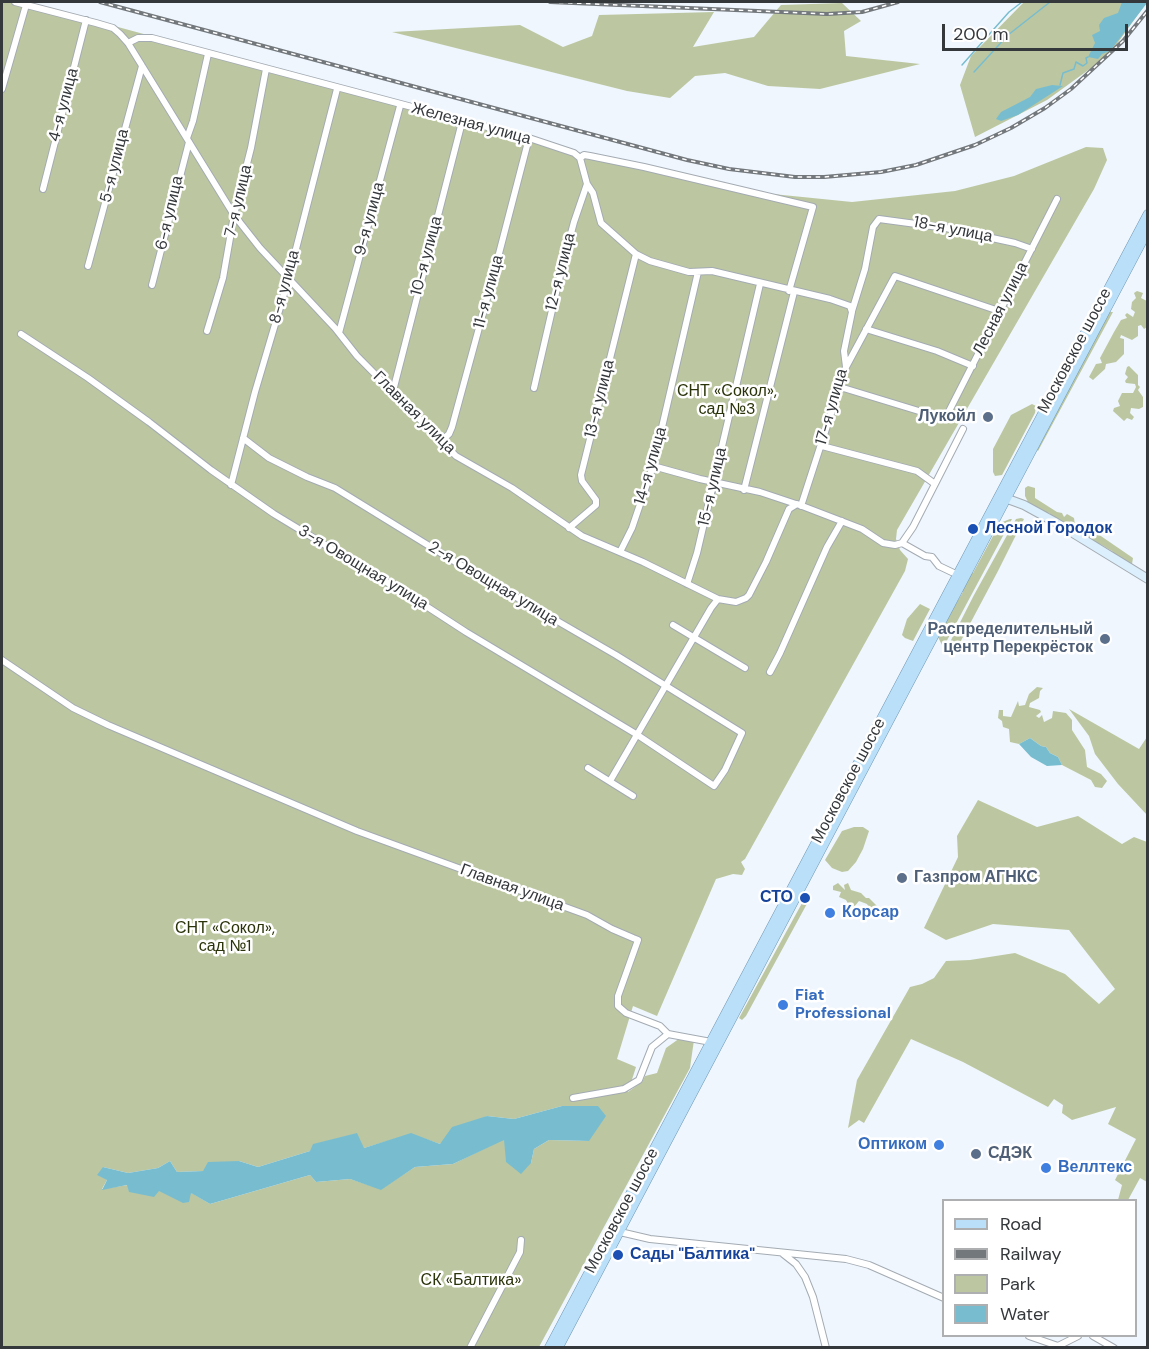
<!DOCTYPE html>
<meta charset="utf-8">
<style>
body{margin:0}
#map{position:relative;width:1149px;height:1349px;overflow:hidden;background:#eff6fe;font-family:"DM Sans",sans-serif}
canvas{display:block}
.frame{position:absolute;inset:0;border:3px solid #35383b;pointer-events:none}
.legend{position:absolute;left:942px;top:1199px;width:195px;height:138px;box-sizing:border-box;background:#fff;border:2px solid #aeafb1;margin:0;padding:8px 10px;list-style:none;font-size:18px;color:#35383b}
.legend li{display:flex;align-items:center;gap:12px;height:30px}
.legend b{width:30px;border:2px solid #aeafb1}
.scale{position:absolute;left:942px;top:24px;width:186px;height:27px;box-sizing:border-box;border:3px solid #35383b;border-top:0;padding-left:8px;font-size:18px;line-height:21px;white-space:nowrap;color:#35383b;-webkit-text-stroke:4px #fff;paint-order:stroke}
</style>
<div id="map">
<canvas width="1149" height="1349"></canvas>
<div class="frame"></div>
<ul class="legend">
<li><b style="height:8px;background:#badff9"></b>Road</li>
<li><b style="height:8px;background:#73787c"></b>Railway</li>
<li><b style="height:16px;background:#bcc7a1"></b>Park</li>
<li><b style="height:16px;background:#78bdcf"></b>Water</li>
</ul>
<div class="scale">200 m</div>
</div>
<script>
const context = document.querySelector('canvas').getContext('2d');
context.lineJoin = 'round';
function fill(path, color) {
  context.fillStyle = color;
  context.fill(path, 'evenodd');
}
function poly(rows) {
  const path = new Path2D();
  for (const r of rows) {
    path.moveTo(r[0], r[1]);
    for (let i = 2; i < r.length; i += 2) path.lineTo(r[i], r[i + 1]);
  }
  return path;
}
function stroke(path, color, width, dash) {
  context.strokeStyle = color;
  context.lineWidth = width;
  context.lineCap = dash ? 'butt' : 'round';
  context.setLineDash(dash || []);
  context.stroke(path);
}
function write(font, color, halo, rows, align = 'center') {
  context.font = font + ' "DM Sans",sans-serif';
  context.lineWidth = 5;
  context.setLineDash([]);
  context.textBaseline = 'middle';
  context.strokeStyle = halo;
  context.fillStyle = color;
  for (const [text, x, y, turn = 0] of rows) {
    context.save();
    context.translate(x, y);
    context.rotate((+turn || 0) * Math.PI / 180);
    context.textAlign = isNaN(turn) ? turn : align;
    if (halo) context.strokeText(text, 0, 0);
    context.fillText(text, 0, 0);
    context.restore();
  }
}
fill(poly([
 [2,2,26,2,655,173,753,192,852,202,955,191,1014,176,1086,147,1103,148,1107,160,1094,189,897,530,896,539,900,550,908,559,905,571,745,859,741,862,745,869,742,875,733,874,716,879,657,1016,633,1006,617,1059,636,1067,628,1092,642,1082,645,1076,657,1073,666,1048,680,1038,694,1040,690,1068,539,1347,2,1348],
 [562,1106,589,1141,549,1140,534,1149,531,1163,504,1139,453,1164,415,1167,381,1189,350,1179,316,1182,310,1175,210,1204,190,1192,159,1190,128,1185,102,1189,107,1180,103,1167,128,1173,158,1168,170,1161,177,1172,203,1171,239,1161,258,1167,310,1151,364,1148,411,1134,440,1144,487,1116,514,1119],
 [1024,2,1147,2,1109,55,1047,100,975,137,960,85,971,56],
 [842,3,861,21,844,31,846,56,920,64,820,89,768,86,725,73,695,76,670,98,627,91,392,32,520,25,563,47,592,36,599,15,714,12,693,47,754,37,781,5],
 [1137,291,1143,293,1141,298,1147,301,1147,318,1146,319,1147,327,1144,329,1141,325,1138,326,1138,336,1132,340,1121,335,1120,338,1124,339,1124,354,1116,362,1106,364,1105,369,1093,380,1089,377,1096,364,1102,363,1100,358,1114,332,1121,320,1127,318,1125,315,1127,313,1133,317,1135,312,1131,309,1132,302,1136,298,1134,293],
 [1109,312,1113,312,1038,451,1037,450],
 [1129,366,1138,375,1138,385,1140,387,1138,390,1143,397,1143,407,1139,409,1131,408,1130,413,1134,417,1132,420,1127,418,1124,421,1113,411,1114,408,1120,406,1118,401,1122,393,1133,393,1136,387,1135,384,1126,383,1125,381,1128,377,1125,374,1127,367],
 [1032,404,1036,406,1035,413,1002,475,995,476,993,472,993,449,1011,415],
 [1028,486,1035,488,1035,498,1057,512,1062,513,1064,517,1067,514,1074,518,1075,525,1095,532,1133,558,1132,564,1120,564,1112,551,1100,544,1092,544,1051,521,1050,513,1042,512,1028,502,1025,496,1025,488],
 [1021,518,1024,519,998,571,955,652,951,651,947,648,974,595,1016,519],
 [1010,519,1012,519,944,646,942,645,937,635,963,592,960,591,968,574,973,573,1000,523],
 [920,604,930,609,913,641,905,638,902,635,907,619],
 [1037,687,1043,688,1040,691,1039,698,1030,703,1029,707,1040,710,1041,712,1036,716,1039,718,1042,715,1044,722,1052,718,1053,711,1066,713,1072,720,1072,730,1085,750,1087,767,1101,774,1107,781,1102,788,1095,787,1091,780,1062,765,1058,757,1050,753,1046,747,1041,746,1030,738,1019,744,1010,742,1009,729,1003,727,1002,721,998,718,999,710,1003,710,1003,716,1011,717,1018,701,1019,706,1025,705,1029,694],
 [1069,709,1139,749,1147,737,1147,815,1118,784,1095,754,1089,736],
 [978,800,1037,827,1078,816,1122,844,1134,837,1147,842,1147,1182,1140,1178,1128,1200,1118,1200,1122,1185,1115,1180,1136,1139,1108,1124,1116,1107,1072,1120,1062,1113,1063,1105,1054,1099,1048,1107,963,1062,911,1039,864,1123,859,1120,848,1128,857,1080,910,987,922,984,934,978,946,961,970,960,1015,953,1065,974,1099,1004,1115,989,1069,930,993,924,946,940,924,928,958,857,957,836],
 [854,827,863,827,869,831,863,849,856,862,848,871,842,872,832,868,825,860,842,831],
 [838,883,845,890,844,885,848,883,851,890,861,893,866,898,869,898,877,906,869,911,865,908,868,906,867,904,859,901,854,907,849,905,846,900,839,897,841,892,833,890,833,886],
 [807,894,810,896,809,900,746,1016,742,1020,739,1018]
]), '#bcc7a1');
fill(poly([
 [1122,2,1147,2,1147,3,1110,51,1102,54,1098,59,1088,57,1095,43,1092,35,1100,31,1099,25,1104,18,1118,13],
 [1052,85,1063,86,1018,115,1001,121,996,119,1001,112,1030,97,1036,89],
 [1030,738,1041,746,1046,747,1050,753,1058,757,1062,765,1047,766,1031,757,1019,744],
 [562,1106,598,1106,606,1116,589,1141,549,1140,534,1149,531,1163,521,1174,506,1162,504,1140,453,1164,415,1167,381,1190,350,1179,316,1182,310,1175,210,1204,191,1193,189,1202,183,1203,159,1191,154,1197,129,1192,127,1185,102,1190,107,1180,97,1175,103,1167,128,1173,158,1168,170,1161,177,1172,203,1171,208,1162,239,1161,258,1167,310,1151,313,1144,357,1133,364,1148,411,1133,440,1144,452,1127,487,1116,514,1119]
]), '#78bdcf');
stroke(poly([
 [962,65,1009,12,1022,2],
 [974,72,1008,35,1050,2],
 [1060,85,1063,73,1074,69,1076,62,1083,66,1087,63,1086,58,1088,57]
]), '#78bdcf', 1.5);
const street = poly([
 [15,2,96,23,113,28,120,34,128,43,234,215,260,248,335,328,357,356,456,456,512,488,582,536,643,562,718,599,736,602,746,598,749,595,766,562,789,509,797,504,862,529,883,543,895,545,902,543,925,556,932,557,939,566,958,575],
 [128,43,138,38,152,38,529,138,574,153,580,158,584,155,590,156,644,167,813,207,789,291],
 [2,89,26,5],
 [187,138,193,121,208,54],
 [587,184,593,193,601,223,636,254,650,261,689,272,712,271,830,299,850,306,852,312,844,351,846,367,801,506],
 [43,189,86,20],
 [88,266,142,66],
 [152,285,189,142],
 [852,311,865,269,873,227,879,219,946,228,1015,243,1032,249],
 [866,329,937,351,973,366],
 [207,331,223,278,234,215,251,148,266,69],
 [339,333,400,106],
 [21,334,88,378,149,422,211,470,274,514,426,606,466,632,636,734,714,786,725,770,742,733,616,655,452,560,335,488,307,477,269,458,243,438],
 [846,367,895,276,999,311],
 [840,387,945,419,1057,199],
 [534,388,562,267,574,222,587,184,580,158],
 [393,391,462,122],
 [441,441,449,434,452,427,495,269,529,138],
 [822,446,917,471,935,484,913,527,902,543],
 [653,466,700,479,760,492,796,504],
 [935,484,963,429],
 [231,485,255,392,287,284,337,89],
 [744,490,794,292],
 [569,528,596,505,596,500,582,481,581,475,636,254],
 [620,552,632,528,653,466,698,272],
 [687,584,697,553,760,284],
 [673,625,745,668],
 [2,660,73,708,108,725,357,831,587,915,612,929,633,938,638,940,618,996,618,1006,626,1013,660,1026,668,1034,711,1042],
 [770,672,780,653,827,547,842,521],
 [588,768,633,796],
 [610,781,711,608,718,599],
 [573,1098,624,1089,639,1080,652,1047,668,1034],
 [620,1232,650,1239,846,1259,869,1265,944,1298],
 [782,1253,796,1264,805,1277,813,1297,826,1348],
 [1029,1336,1058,1346,1078,1336],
 [1093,1336,1114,1348],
 [470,1348,520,1252,521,1240]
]);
const secondary = poly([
 [1005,498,1024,505,1055,522,1148,579]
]);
const primary = poly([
 [549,1348,1148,214],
 [558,1348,1148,230]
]);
stroke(street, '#a4abb2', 8);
stroke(secondary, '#a4abb2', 10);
stroke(primary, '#6e97b4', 10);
stroke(street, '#fff', 6);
stroke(secondary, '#dceffc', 8);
stroke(primary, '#badff9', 9);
const rail = poly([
 [100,2,687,160,729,169,795,177,824,177,881,172,916,165,975,145,1011,128,1045,108,1071,89,1123,41,1148,10],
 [550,2,827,14,862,12,898,2]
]);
stroke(rail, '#73787c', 4);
stroke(rail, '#fff', 1.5, [4.5]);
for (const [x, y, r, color] of [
 [988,417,6,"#5c6f8a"],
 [973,529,6,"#1a4fb4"],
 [1105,639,6,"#5c6f8a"],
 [902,878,6,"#5c6f8a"],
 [805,898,6,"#1a4fb4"],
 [830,913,6,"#3f7fe0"],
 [783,1005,6,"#3f7fe0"],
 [939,1145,6,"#3f7fe0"],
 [976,1154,6,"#5c6f8a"],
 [1046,1168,6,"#3f7fe0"],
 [618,1255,6,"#1a4fb4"]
]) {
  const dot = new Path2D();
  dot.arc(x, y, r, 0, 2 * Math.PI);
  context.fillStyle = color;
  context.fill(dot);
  stroke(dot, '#fff', 2);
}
write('16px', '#35383b', '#fff', [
 ["4-я улица",64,105,-75],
 ["Железная улица",471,124,15],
 ["5-я улица",115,166,-76],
 ["7-я улица",239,201,-77],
 ["6-я улица",170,213,-77],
 ["9-я улица",370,219,-75],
 ["18-я улица",953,230,11],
 ["10-я улица",427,256,-75],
 ["12-я улица",561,272,-76],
 ["8-я улица",285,287,-75],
 ["11-я улица",489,292,-75],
 ["Лесная улица",1001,309,-63],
 ["Московское шоссе",1075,351,-62],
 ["13-я улица",600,399,-76],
 ["17-я улица",832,407,-74],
 ["Главная улица",414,413,45],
 ["14-я улица",651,466,-74],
 ["15-я улица",713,487,-77],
 ["3-я Овощная улица",363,568,31],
 ["2-я Овощная улица",493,584,31],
 ["Московское шоссе",849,781,-62],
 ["Главная улица",512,888,20],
 ["Московское шоссе",622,1211,-62]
]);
write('16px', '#2a3309', '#fff', [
 ["СНТ «Сокол»,",727,392],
 ["сад №3",727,410],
 ["СНТ «Сокол»,",225,929],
 ["сад №1",225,947],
 ["СК «Балтика»",471,1281]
]);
write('bold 16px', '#4e5e75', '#fff', [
 ["Лукойл",976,417],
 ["Распределительный",1093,630],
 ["центр Перекрёсток",1093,648],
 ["Газпром АГНКС",914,878,"left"],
 ["СДЭК",988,1154,"left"]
], 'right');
write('bold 16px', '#164399', '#fff', [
 ["Лесной Городок",985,529],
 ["СТО",793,898,"right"],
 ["Сады \"Балтика\"",630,1255]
], 'left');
write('bold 16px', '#366cbe', '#fff', [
 ["Корсар",842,913],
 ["Fiat",795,996],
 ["Professional",795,1014],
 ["Оптиком",927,1145,"right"],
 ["Веллтекс",1058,1168]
], 'left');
</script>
